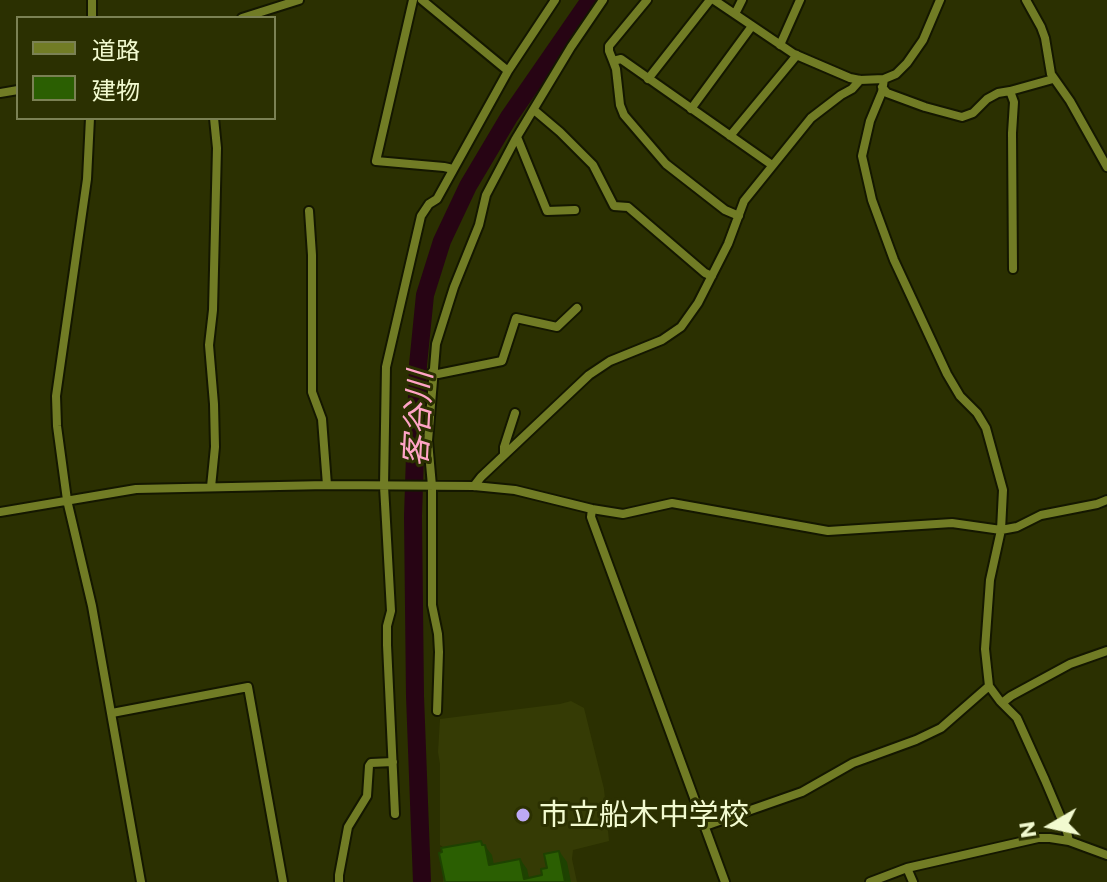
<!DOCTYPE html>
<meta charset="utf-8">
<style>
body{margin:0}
#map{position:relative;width:1107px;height:882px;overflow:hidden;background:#2b3001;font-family:Commissioner,"Noto Sans JP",sans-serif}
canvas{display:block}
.legend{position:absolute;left:16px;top:16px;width:260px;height:104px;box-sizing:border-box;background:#2b3001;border:2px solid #7b8154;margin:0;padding:10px 14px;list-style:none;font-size:24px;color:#f2fad0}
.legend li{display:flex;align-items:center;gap:16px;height:40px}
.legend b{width:40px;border:2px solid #7b8154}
.north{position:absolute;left:1011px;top:786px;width:80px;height:80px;-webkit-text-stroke:6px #2b3001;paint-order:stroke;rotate:261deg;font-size:22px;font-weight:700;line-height:32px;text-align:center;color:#f2fad0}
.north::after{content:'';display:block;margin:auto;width:28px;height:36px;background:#f2fad0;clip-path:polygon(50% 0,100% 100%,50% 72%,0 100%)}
</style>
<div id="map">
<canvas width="1107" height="882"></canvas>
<ul class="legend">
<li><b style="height:10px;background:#717c25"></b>道路</li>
<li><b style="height:22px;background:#2b5f02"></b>建物</li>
</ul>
<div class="north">N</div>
</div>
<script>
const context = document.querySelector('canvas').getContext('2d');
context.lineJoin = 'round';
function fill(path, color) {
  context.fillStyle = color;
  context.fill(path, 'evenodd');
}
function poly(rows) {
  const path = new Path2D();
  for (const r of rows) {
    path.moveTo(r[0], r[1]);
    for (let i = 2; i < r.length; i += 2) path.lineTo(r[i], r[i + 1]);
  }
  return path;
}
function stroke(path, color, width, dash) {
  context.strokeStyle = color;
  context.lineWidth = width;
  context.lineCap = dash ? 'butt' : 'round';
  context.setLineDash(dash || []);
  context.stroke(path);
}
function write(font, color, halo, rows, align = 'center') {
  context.font = font + ' Commissioner,"Noto Sans JP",sans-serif';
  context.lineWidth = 6;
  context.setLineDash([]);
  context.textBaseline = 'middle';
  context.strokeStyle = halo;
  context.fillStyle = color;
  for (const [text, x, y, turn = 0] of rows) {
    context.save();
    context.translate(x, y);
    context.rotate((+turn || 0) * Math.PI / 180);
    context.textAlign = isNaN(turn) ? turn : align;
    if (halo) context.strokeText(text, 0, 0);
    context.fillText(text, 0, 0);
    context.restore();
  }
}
fill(poly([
 [571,701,584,708,604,789,609,841,573,850,572,859,577,882,443,882,444,848,440,845,440,764,438,752,440,719,560,704]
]), '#353b05');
stroke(poly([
 [422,882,415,696,413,516,418,365,425,295,442,241,468,186,509,117,590,0]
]), '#270414', 18);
const minor = poly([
 [92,0,92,18],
 [413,0,376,161,444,167,453,169],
 [422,0,508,71],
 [714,0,794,54,850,78,860,80,884,79,896,74,907,63,923,40,940,0],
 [1026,0,1041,27,1045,38,1051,74,1070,101,1107,167],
 [735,14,742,0],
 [242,18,299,0],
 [780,45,800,0],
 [613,61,609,51,609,46,647,0],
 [648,79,710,0],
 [884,79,882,92,870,121,862,156,872,200,894,260,947,374,960,396,977,413,986,428,1003,490,1001,530,990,580,985,649,989,686,1000,701,1017,718,1045,780,1067,832,1069,841],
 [882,87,887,93,925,107,962,117,973,113,987,99,998,93,1010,91,1014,102,1012,133,1013,269],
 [1010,91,1053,79],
 [0,93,18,90],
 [691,109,752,26],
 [534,110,560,132,593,165,614,206,628,207,705,273,712,276],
 [90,118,87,179,56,396,57,426,67,500,92,606,141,882],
 [730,136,797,55],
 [517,137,547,211,575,210],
 [309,211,312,255,312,392,322,419,327,485],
 [739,216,725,210,666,164,624,115,620,105,616,69,613,61,621,59,772,165],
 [432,372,438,374,502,361,516,318,557,327,577,308],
 [504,454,504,447,515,413],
 [474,486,481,477,589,375,610,361,662,340,681,327,698,303,728,244,744,201,811,118,841,95,852,89,860,80],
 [211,487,215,447,214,404,209,345,213,310,217,148,214,118],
 [592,509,591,517,725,882],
 [0,512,136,489,327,485,474,486,515,490,592,509,623,514,672,503,828,531,952,523,1001,530,1017,527,1041,515,1097,504,1107,500],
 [1002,703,1011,696,1070,664,1107,651],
 [437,711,439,652,438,634,432,605,432,486,428,441,436,344,454,287,479,225,486,195,515,140,571,47,603,0],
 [112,713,248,687,283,882],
 [395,814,387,645,387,626,391,611,384,486,386,367,421,216,429,204,437,199,508,71,555,0],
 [705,826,802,792,853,763,916,740,941,728,989,686],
 [907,868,913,882],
 [339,882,339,875,348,827,367,796,369,766,371,763,393,762],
 [870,882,907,868,1038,838,1050,838,1069,841,1107,855]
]);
stroke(minor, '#141700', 12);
stroke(minor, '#717c25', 8);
fill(poly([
 [481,841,492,855,496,875,489,865],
 [559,851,567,862,571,882,565,882],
 [520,859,527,869,530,882,524,879]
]), '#1e4201');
const building = poly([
 [481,841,482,845,485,845,489,865,520,859,524,879,542,875,541,869,547,868,544,854,559,851,565,882,445,882,439,853,442,852,441,848,481,841]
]);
fill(building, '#2b5f02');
stroke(building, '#1e4201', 2);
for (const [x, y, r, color] of [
 [523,815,8,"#bda9f5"]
]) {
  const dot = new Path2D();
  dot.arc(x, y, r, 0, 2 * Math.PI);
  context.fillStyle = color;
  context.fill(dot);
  stroke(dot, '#2b3001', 3);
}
write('30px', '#f2fad0', '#2b3001', [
 ["市立船木中学校",539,815]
], 'left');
write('italic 32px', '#ffa4c6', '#2b3001', [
 ["客谷川",418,419,-87]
]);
</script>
